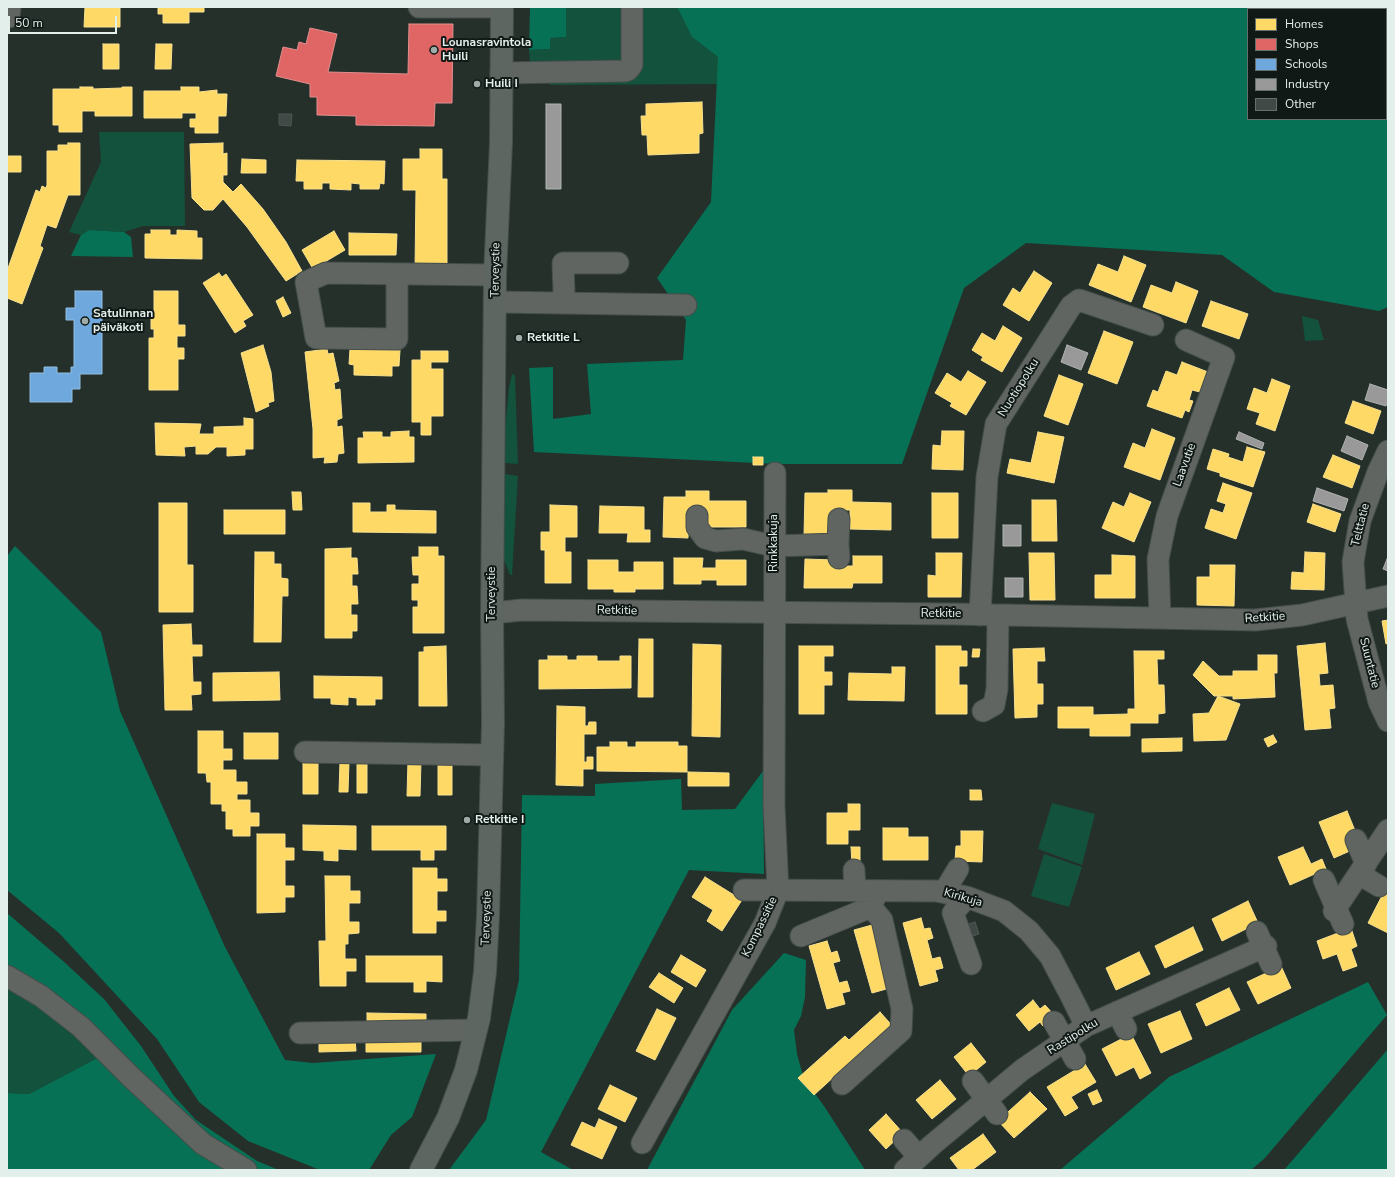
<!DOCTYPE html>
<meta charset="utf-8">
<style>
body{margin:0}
#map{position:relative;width:1395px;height:1177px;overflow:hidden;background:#25302b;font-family:"Nunito Sans",sans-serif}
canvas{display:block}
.frame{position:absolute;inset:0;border:8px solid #e3efea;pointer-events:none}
.legend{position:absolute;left:1247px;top:8px;width:140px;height:112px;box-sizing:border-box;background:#111916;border:1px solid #656f6b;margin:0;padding:5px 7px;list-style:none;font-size:12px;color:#e3efea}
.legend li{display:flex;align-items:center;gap:8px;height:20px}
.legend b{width:20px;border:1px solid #656f6b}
.scale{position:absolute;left:8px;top:16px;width:109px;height:18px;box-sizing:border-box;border:2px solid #e3efea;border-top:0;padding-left:5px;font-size:12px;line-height:14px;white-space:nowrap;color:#e3efea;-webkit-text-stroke:3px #111916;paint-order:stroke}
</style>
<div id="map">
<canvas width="1395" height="1177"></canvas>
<div class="frame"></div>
<ul class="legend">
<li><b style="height:11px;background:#ffd966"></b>Homes</li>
<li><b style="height:11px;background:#e06666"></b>Shops</li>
<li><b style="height:11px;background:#6fa8dc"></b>Schools</li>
<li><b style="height:11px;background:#999"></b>Industry</li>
<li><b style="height:11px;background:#404945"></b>Other</li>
</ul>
<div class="scale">50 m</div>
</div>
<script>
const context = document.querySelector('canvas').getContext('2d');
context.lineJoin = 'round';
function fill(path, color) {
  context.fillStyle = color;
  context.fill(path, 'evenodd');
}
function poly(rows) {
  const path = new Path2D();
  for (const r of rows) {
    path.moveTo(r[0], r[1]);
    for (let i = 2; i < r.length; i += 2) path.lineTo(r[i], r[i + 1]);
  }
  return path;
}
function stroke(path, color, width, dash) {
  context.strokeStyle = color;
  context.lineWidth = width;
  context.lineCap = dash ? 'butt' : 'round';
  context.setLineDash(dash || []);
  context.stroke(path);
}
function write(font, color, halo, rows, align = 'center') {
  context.font = font + ' "Nunito Sans",sans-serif';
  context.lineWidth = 4;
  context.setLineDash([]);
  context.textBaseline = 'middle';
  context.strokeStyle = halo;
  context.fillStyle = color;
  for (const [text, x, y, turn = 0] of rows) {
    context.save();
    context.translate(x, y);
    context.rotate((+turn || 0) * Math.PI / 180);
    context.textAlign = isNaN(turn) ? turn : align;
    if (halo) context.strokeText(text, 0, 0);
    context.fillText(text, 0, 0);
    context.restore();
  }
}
fill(poly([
 [566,7,677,7,692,37,718,57,718,84,550,85,550,65,530,64,529,50,550,49,550,38,566,37],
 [99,132,184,132,185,226,143,226,124,232,89,230,81,235,69,232,101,162],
 [1302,316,1318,320,1324,340,1305,341],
 [512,374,515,375,518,464,505,463,505,429,509,387],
 [505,474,518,476,512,575,510,575,503,557],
 [1052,803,1095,814,1082,865,1038,849],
 [1044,854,1082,867,1069,907,1031,896],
 [7,983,103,1055,29,1094,7,1093]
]), '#13523d');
fill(poly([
 [530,7,566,7,566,37,550,38,550,49,529,50],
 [677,7,1388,7,1388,307,1379,311,1274,292,1222,255,1026,243,964,288,902,464,776,464,534,452,529,368,553,367,553,419,591,414,587,364,683,360,686,320,657,278,711,202,718,57,692,37],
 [1248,9,1386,9,1386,119,1248,119],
 [89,230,124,232,131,237,133,257,71,256,81,235],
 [15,546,101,632,120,711,225,947,285,1060,313,1063,436,1054,412,1117,391,1135,369,1170,320,1170,248,1141,199,1102,157,1039,59,933,7,890,7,556],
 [763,771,764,874,689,870,541,1152,573,1170,449,1170,486,1120,519,980,522,795,595,796,595,784,681,779,682,810,735,809],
 [7,913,63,961,104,999,141,1046,174,1096,196,1120,257,1161,279,1170,258,1170,250,1167,209,1141,7,968],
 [784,953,806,960,805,997,801,1016,794,1030,797,1054,804,1079,824,1106,865,1170,647,1170,732,1010],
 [1368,982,1387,1015,1264,1159,1251,1170,1060,1170,1169,1077],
 [1388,1049,1388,1170,1284,1170],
 [103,1055,232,1170,7,1170,7,1093,29,1094]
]), '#077155');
const homes = poly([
 [85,7,120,7,120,27,84,27,85,7],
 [158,7,204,7,204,12,189,12,189,23,163,23,163,14,158,14,158,7],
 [103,44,119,44,119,69,103,69,103,44],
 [156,44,172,44,171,69,155,69,156,44],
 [80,87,93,87,93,89,122,88,122,87,132,87,132,116,95,116,95,111,82,111,82,132,59,132,59,125,53,125,53,89,80,89,80,87],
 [181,87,199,87,199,92,217,90,217,94,227,94,226,116,218,116,218,133,195,133,195,127,190,127,190,119,196,119,196,113,182,113,182,118,144,118,144,91,181,91,181,87],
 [702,102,703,133,699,134,699,153,648,155,647,135,642,135,641,116,646,116,646,104,702,102],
 [68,143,80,143,80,195,68,195,56,228,47,225,40,246,43,248,22,304,7,298,7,271,36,190,40,192,42,186,46,188,47,185,47,151,58,151,58,145,68,145,68,143],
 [223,143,223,154,227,153,227,175,223,175,223,182,233,192,241,184,263,209,286,242,302,271,286,281,247,227,223,199,213,210,204,210,192,198,190,144,223,143],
 [420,149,442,149,442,179,447,179,447,270,415,270,416,190,403,190,403,159,420,159,420,149],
 [7,156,21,156,21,172,7,172,7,156],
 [242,159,266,160,266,173,241,173,242,159],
 [297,160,385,161,384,184,380,183,379,189,360,189,360,184,351,183,351,190,330,189,330,183,322,183,322,189,304,189,304,181,296,181,297,160],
 [151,230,170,230,170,235,177,235,177,230,197,231,197,238,202,238,202,259,145,258,145,234,151,234,151,230],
 [334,231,345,250,313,269,302,250,334,231],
 [349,233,397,234,396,255,349,255,349,233],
 [1124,256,1146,265,1131,302,1089,285,1098,264,1118,272,1124,256],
 [1034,271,1052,283,1029,321,1003,305,1013,288,1020,293,1034,271],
 [219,273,222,277,226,274,253,315,243,321,246,326,235,333,203,283,219,273],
 [1176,282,1198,291,1186,323,1143,307,1151,285,1172,293,1176,282],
 [154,291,178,291,178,325,185,325,185,336,177,336,177,348,184,348,184,359,178,359,178,390,149,390,149,338,154,338,154,329,151,329,151,312,154,312,154,291],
 [283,297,291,313,283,317,276,301,283,297],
 [1211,301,1248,314,1239,339,1202,326,1211,301],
 [1003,326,1022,338,1002,372,981,360,983,357,972,350,982,333,995,341,1003,326],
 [1104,331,1133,342,1117,384,1088,373,1104,331],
 [263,345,271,372,274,401,268,403,269,406,256,412,241,353,263,345],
 [327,349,328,354,333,353,339,381,334,383,335,390,340,389,342,418,337,420,337,427,342,426,344,453,338,454,337,462,324,463,325,457,313,458,313,429,305,352,327,349],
 [350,349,400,350,399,366,392,366,392,376,354,375,354,365,349,364,350,349],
 [421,351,448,351,448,362,431,362,431,369,443,369,443,416,431,416,431,435,421,435,421,422,412,422,412,360,421,360,421,351],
 [1182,362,1208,372,1200,392,1192,390,1189,400,1193,401,1189,412,1185,410,1182,418,1147,406,1153,390,1158,392,1166,371,1177,375,1182,362],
 [968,371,986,382,966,415,950,406,952,403,935,393,947,373,961,382,968,371],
 [1059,375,1083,384,1068,425,1044,416,1059,375],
 [1272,379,1290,386,1275,431,1256,424,1260,413,1247,409,1254,388,1267,393,1272,379],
 [1353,401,1381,411,1373,434,1345,423,1353,401],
 [244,418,253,419,253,449,245,449,245,455,227,456,227,447,216,447,208,454,196,454,196,446,184,447,185,456,156,455,155,423,201,424,199,434,214,434,214,427,244,426,244,418],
 [1152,429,1175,438,1160,480,1124,467,1133,443,1145,448,1152,429],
 [409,431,409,437,414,437,414,462,358,463,358,438,364,438,363,432,382,432,382,437,391,437,391,432,409,431],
 [942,431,964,431,963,470,932,469,933,445,941,446,942,431],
 [1038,432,1064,437,1054,483,1007,473,1010,459,1031,463,1038,432],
 [1247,447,1265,452,1253,487,1220,476,1220,473,1207,469,1213,449,1229,454,1228,457,1243,462,1247,447],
 [1333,455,1360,466,1352,488,1323,477,1333,455],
 [753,457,763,457,763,465,753,465,753,457],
 [1223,483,1252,493,1236,539,1205,528,1211,509,1223,513,1226,504,1217,501,1223,483],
 [828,490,852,490,852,502,891,503,891,530,850,529,850,510,832,510,832,536,804,535,805,493,828,493,828,490],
 [686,491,709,491,709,501,746,501,746,527,705,527,706,509,689,509,688,538,663,537,664,497,686,497,686,491],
 [292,492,301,492,302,510,293,510,292,492],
 [932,493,958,493,958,538,932,538,932,493],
 [1130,493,1151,502,1134,542,1102,528,1113,502,1124,507,1130,493],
 [1032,500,1056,500,1057,541,1032,541,1032,500],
 [159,503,187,503,187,565,193,565,193,612,159,612,159,503],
 [353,503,370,503,370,512,387,512,387,505,395,505,395,510,436,511,436,533,353,532,353,503],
 [1313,504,1341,514,1335,532,1307,522,1313,504],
 [550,505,577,506,577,537,565,537,565,552,571,552,571,583,545,583,545,550,541,550,541,532,550,532,550,505],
 [600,506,644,507,644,530,650,530,650,542,627,542,628,533,599,533,600,506],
 [224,510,285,510,285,534,224,534,224,510],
 [419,547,438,547,438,556,444,556,444,633,413,633,413,607,418,607,418,600,412,600,412,584,419,584,419,575,413,575,412,557,419,557,419,547],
 [351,548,351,558,357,558,358,574,352,574,352,586,357,586,358,604,351,604,351,615,357,615,357,631,352,631,352,638,325,638,325,549,351,548],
 [255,552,274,552,274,564,281,564,281,578,288,579,288,596,282,596,281,642,254,642,255,552],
 [1305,552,1325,553,1324,590,1291,589,1292,572,1304,573,1305,552],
 [936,553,962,553,961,597,928,597,928,575,936,576,936,553],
 [1029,553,1054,553,1055,600,1030,600,1029,553],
 [1112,555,1135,556,1135,598,1095,598,1095,575,1112,575,1112,555],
 [853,556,882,556,882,583,853,583,852,588,804,588,805,559,834,560,834,566,853,566,853,556],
 [674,558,703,558,702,568,716,568,716,560,746,560,746,585,717,585,717,580,701,580,701,584,674,584,674,558],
 [588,560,618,560,618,572,634,572,634,562,663,562,663,589,635,589,635,592,614,592,614,589,588,589,588,560],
 [1210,565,1235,565,1234,606,1197,605,1197,577,1210,577,1210,565],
 [1388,620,1388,643,1386,644,1382,621,1388,620],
 [191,624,192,645,202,645,202,656,192,656,193,682,201,682,201,694,191,695,192,710,165,710,163,625,191,624],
 [639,639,653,639,653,697,638,697,639,639],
 [1325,643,1328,673,1319,674,1320,686,1333,685,1335,708,1329,709,1331,728,1305,730,1297,646,1325,643],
 [693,644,721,645,720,737,692,736,693,644],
 [446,646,447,706,419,706,419,652,424,652,424,647,446,646],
 [799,646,833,646,833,656,824,656,824,672,832,672,832,685,824,685,824,714,799,714,799,646],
 [936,646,961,646,961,651,967,651,967,666,959,666,959,685,967,685,967,714,936,714,936,646],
 [1044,648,1045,661,1037,661,1037,684,1043,684,1043,704,1037,704,1037,717,1015,718,1013,649,1044,648],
 [973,649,980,649,979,657,972,657,973,649],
 [1134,651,1164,651,1164,659,1157,659,1158,685,1164,685,1165,713,1158,714,1158,723,1130,723,1130,736,1090,736,1090,728,1058,728,1058,707,1093,707,1093,715,1128,714,1128,709,1135,709,1134,651],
 [1258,655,1277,655,1277,673,1274,673,1275,697,1233,699,1233,696,1214,696,1193,675,1203,661,1219,676,1233,676,1233,671,1258,671,1258,655],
 [548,656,567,656,567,660,577,660,577,656,597,656,597,661,620,661,620,656,631,656,631,688,539,689,539,660,548,660,548,656],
 [892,667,905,667,904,701,848,700,849,673,892,674,892,667],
 [279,672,280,700,213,701,213,673,279,672],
 [314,676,382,677,382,699,375,699,375,705,357,705,357,698,348,697,348,705,331,704,331,698,314,698,314,676],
 [1218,696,1240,704,1226,740,1194,741,1193,714,1209,713,1218,696],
 [557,706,585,707,585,726,588,726,589,722,596,722,596,734,584,734,584,762,587,762,587,757,593,757,593,769,583,769,583,786,556,785,557,706],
 [198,731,223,731,223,749,232,749,232,760,223,760,223,770,236,770,236,782,247,782,247,794,237,794,237,800,250,800,250,813,259,813,259,826,250,826,250,836,233,836,233,829,226,829,226,811,222,811,222,804,211,804,211,782,207,782,206,773,198,773,198,731],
 [244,733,278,733,278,759,244,759,244,733],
 [1273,735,1277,742,1268,747,1264,739,1273,735],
 [1182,738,1182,751,1142,752,1142,739,1182,738],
 [610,742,627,742,627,747,636,747,636,742,678,742,678,746,687,746,687,772,597,771,597,747,610,747,610,742],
 [408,761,421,761,420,796,407,796,408,761],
 [438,761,452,761,452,795,438,795,438,761],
 [303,762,318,762,318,794,303,794,303,762],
 [340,762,349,762,348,792,339,792,340,762],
 [357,762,367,762,367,793,357,793,357,762],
 [688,772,729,773,729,786,688,786,688,772],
 [970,790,981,790,982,800,970,800,970,790],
 [848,804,860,804,860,830,848,830,848,844,827,844,827,813,848,813,848,804],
 [1347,811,1356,833,1352,850,1334,858,1319,822,1347,811],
 [303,825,356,826,356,850,338,849,338,861,324,860,324,851,303,850,303,825],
 [372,826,446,826,446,850,434,850,434,860,421,860,421,850,372,850,372,826],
 [883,828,908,828,908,837,928,837,928,860,883,860,883,828],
 [961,831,983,831,982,862,955,861,956,846,961,846,961,831],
 [257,834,285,834,285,848,294,848,294,860,285,860,285,886,294,886,294,897,285,897,285,912,257,913,257,834],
 [851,847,860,847,860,864,852,864,851,847],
 [1303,847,1311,864,1322,859,1326,869,1290,885,1278,857,1303,847],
 [413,868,437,868,437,879,447,879,447,891,437,891,437,911,446,911,446,921,436,921,436,933,413,933,413,868],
 [325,876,350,876,350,891,360,891,360,903,349,903,349,922,359,922,359,933,348,934,348,944,345,944,345,959,356,959,356,971,346,971,346,986,320,986,319,941,326,941,325,876],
 [705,877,742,900,722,931,707,921,713,910,692,897,705,877],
 [1388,884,1388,933,1368,923,1388,884],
 [1248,901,1258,923,1222,941,1212,919,1248,901],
 [921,918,924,929,930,928,933,938,927,940,932,959,940,957,943,968,935,970,938,981,920,986,903,923,921,918],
 [872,925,890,988,872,993,854,930,872,925],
 [1193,927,1203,950,1165,968,1155,946,1193,927],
 [1351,928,1357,946,1351,949,1357,966,1343,971,1337,954,1323,959,1317,941,1351,928],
 [827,941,831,953,837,951,840,961,833,963,839,983,847,981,850,991,842,993,845,1004,827,1009,809,946,827,941],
 [1139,952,1150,974,1116,990,1106,968,1139,952],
 [681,955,706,970,696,987,671,972,681,955],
 [366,956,442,956,442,982,426,981,426,992,414,992,414,982,366,982,366,956],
 [1281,966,1291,988,1258,1004,1247,982,1281,966],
 [659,973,683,988,674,1003,649,987,659,973],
 [1229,988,1240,1010,1206,1026,1196,1004,1229,988],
 [1033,1000,1040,1009,1045,1005,1055,1016,1043,1026,1040,1022,1029,1031,1016,1015,1033,1000],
 [657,1009,676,1018,655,1060,636,1051,657,1009],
 [1180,1011,1192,1039,1161,1053,1148,1024,1180,1011],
 [880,1012,897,1031,866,1059,860,1053,814,1095,798,1078,845,1036,849,1040,880,1012],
 [367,1013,426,1014,426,1024,367,1024,367,1013],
 [1131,1034,1151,1073,1140,1079,1134,1067,1116,1076,1102,1049,1131,1034],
 [355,1038,356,1051,319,1052,319,1039,355,1038],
 [366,1041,421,1041,421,1052,366,1052,366,1041],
 [971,1043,986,1062,969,1076,954,1057,971,1043],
 [1085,1064,1096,1082,1071,1097,1078,1108,1065,1116,1047,1087,1085,1064],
 [940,1080,956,1099,932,1119,916,1100,940,1080],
 [610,1085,637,1098,625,1122,598,1109,610,1085],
 [1097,1090,1102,1101,1093,1105,1088,1094,1097,1090],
 [1030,1092,1047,1109,1014,1138,998,1121,1030,1092],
 [886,1114,903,1133,886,1149,869,1130,886,1114],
 [599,1119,617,1127,602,1159,571,1145,582,1122,595,1128,599,1119],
 [983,1134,996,1152,972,1170,959,1170,950,1158,983,1134]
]);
fill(homes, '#ffd966');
stroke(homes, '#f7e08e', 1);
const shops = poly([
 [409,24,453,24,452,103,435,103,434,126,356,125,356,116,317,115,317,97,310,97,310,84,276,76,283,47,297,50,299,42,306,44,310,28,337,34,328,72,408,74,409,24]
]);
fill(shops, '#e06666');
stroke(shops, '#e18f8e', 1);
const schools = poly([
 [75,291,102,291,102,374,80,374,80,389,72,389,72,402,30,402,30,373,44,373,44,367,57,367,57,373,71,373,71,367,74,367,74,320,66,320,66,308,75,308,75,291]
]);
fill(schools, '#6fa8dc');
stroke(schools, '#92bde0', 1);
const industry = poly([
 [546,104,561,104,561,189,546,189,546,104],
 [1067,345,1088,353,1081,370,1061,362,1067,345],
 [1370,384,1388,390,1388,401,1386,406,1365,400,1370,384],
 [1239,432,1264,443,1262,449,1236,439,1239,432],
 [1347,436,1368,445,1362,460,1341,451,1347,436],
 [1317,488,1348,499,1344,511,1313,501,1317,488],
 [1003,525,1021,525,1021,546,1003,546,1003,525],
 [1387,559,1388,559,1388,571,1383,569,1387,559],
 [1005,578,1023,578,1023,597,1005,597,1005,578]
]);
fill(industry, '#999');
stroke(industry, '#afb3b1', 1);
const building = poly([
 [279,114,292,114,291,126,279,125,279,114],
 [975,922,979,934,970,937,966,925,975,922]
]);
fill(building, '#404945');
stroke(building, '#4e5752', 1);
const minor = poly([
 [419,7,502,7],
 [9,17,10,7],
 [501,73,625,71,628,70,632,65,632,7],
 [397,274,397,339,316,338,306,282,326,273,495,275],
 [496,302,686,305],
 [560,303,564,293,563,263,618,263],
 [1388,451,1378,472,1360,521,1353,562,1357,619,1379,702,1388,721],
 [697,516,697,527,705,538,716,541,743,539,774,546,838,544,839,558],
 [838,544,839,519],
 [492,613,522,610,953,614,1255,620,1302,615,1388,596],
 [980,615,987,477,996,424,1071,306,1079,300,1153,325],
 [1160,618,1158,559,1167,516,1224,357,1186,340],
 [983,711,994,705,997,689,998,615],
 [305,752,492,755],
 [1356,840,1366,864],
 [854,870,855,891],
 [1359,874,1379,886],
 [1324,880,1343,924],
 [744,890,936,891,967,897,1004,911,1029,931,1050,956,1072,998,1086,1026],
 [944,892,958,869],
 [967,897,953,913,971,964],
 [1334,911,1388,830],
 [1257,932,1271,964],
 [801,936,871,907,876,895],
 [7,976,41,996,81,1027,131,1077,203,1144,246,1170],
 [1117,1012,1126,1029],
 [1054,1022,1075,1059],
 [300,1033,476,1030],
 [973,1081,997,1114],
 [842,1084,901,1031,902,1009,882,920,871,907],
 [904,1140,919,1157],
 [642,1143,765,923,778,890,774,806,775,473],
 [905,1170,932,1145,1022,1070,1086,1026,1266,946]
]);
const major = poly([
 [421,1170,448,1118,466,1070,479,1018,485,972,488,916,493,723,492,613,495,275,501,143,502,7]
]);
stroke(minor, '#444e4a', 23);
stroke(major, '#444e4a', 24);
stroke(minor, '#606562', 21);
stroke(major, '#5e6662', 22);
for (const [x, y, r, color] of [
 [434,50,4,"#a0aca7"],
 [477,84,4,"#a0aca7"],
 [85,321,4,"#a0aca7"],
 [519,338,4,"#a0aca7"],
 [467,820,4,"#a0aca7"]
]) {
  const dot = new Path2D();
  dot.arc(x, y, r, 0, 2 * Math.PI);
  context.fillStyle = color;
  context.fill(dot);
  stroke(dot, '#111916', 1.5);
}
write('bold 12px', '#e3efea', '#111916', [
 ["Lounasravintola",442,43],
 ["Huili",442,57],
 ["Huili I",485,84],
 ["Satulinnan",93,314],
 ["päiväkoti",93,328],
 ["Retkitie L",527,338],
 ["Retkitie I",475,820]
], 'left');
write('12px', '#e3efea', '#111916', [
 ["Terveystie",496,270,-89],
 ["Nuotiopolku",1019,388,-58],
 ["Laavutie",1185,465,-70],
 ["Telttatie",1361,525,-76],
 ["Rinkkakuja",774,543,-90],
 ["Terveystie",492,594,-90],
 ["Retkitie",617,611,1],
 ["Retkitie",941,614],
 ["Retkitie",1265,618,-4],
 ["Suuntatie",1369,663,76],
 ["Kirikuja",963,898,16],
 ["Terveystie",487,918,-88],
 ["Kompassitie",760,927,-64],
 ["Rastipolku",1073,1037,-32]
]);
</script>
